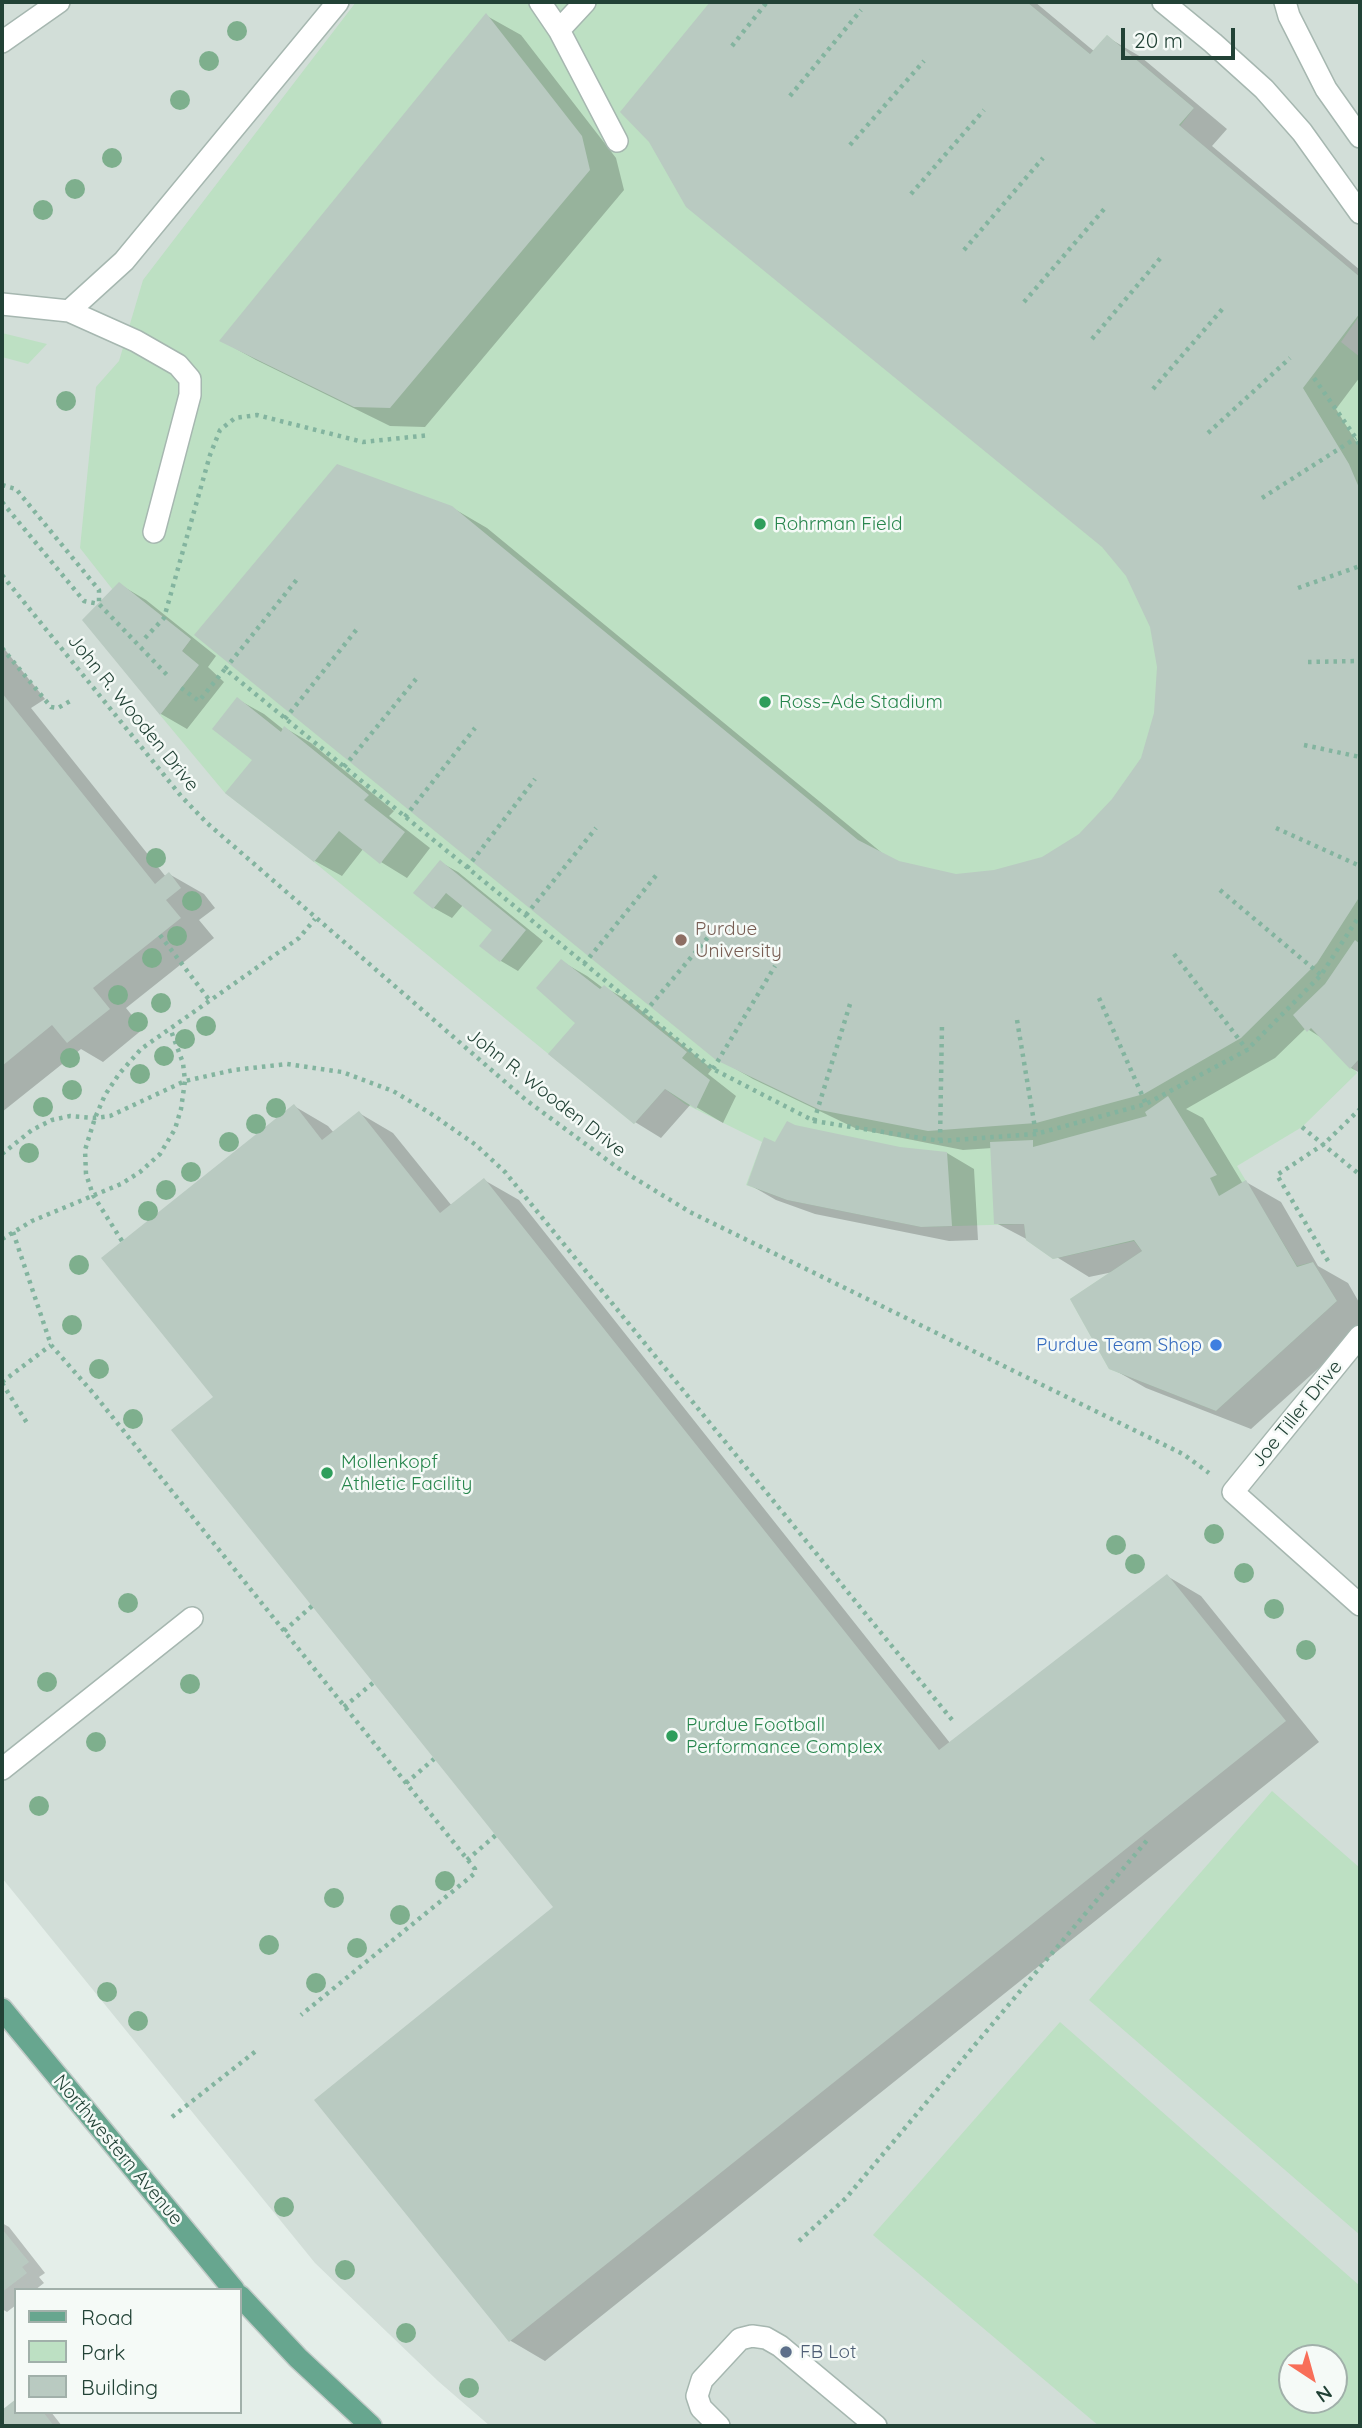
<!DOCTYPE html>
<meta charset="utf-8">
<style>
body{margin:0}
#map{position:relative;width:1362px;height:2428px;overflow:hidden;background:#e4eee9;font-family:Quicksand,sans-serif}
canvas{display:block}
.frame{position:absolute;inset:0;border:4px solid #224236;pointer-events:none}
.legend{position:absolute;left:14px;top:2288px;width:228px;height:126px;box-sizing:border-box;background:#f5faf7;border:2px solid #a1b0aa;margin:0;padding:9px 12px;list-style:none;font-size:21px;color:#224236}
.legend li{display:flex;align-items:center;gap:14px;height:35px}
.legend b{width:35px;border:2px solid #a1b0aa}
.north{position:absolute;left:1278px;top:2344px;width:70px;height:70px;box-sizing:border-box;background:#f5faf7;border:2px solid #a1b0aa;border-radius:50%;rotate:144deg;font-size:19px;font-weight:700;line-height:28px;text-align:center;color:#224236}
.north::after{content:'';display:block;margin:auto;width:24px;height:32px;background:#f86f59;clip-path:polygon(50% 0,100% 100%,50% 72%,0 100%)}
.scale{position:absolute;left:1121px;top:28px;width:114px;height:32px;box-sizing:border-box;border:4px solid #224236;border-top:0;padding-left:9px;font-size:21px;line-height:24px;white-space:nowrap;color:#224236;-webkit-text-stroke:5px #f5faf7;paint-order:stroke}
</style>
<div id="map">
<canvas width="1362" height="2428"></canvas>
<div class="frame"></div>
<ul class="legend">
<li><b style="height:9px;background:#67a68f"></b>Road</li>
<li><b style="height:19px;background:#bde0c3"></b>Park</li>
<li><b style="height:19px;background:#b9cac1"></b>Building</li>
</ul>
<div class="north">N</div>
<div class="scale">20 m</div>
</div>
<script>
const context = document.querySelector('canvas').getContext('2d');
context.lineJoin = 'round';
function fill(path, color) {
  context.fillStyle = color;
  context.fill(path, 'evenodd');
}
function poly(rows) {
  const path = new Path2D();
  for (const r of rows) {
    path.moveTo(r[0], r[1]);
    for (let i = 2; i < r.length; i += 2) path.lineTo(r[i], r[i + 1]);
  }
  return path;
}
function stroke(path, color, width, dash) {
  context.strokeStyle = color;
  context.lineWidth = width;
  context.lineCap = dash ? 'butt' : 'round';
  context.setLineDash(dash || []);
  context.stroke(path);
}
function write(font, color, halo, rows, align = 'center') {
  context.font = font + ' Quicksand,sans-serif';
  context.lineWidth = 5;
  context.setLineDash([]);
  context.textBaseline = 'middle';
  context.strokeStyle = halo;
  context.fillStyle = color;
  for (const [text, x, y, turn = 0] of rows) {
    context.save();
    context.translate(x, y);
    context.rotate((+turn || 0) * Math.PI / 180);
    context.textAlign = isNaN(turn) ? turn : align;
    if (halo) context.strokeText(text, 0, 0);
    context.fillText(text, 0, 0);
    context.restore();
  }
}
fill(poly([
 [2,2,1360,2,1360,2426,490,2426,438,2381,315,2263,2,1878],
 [1292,2358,1334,2358,1334,2400,1292,2400]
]), '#d2ded8');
fill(poly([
 [356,2,1027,2,1090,54,1107,35,1194,108,1180,126,1360,277,1360,315,1341,342,1360,357,1360,1058,1352,1067,1357,1073,1302,1127,1237,1166,1297,1266,1313,1262,1337,1301,1216,1411,1109,1369,1070,1299,1142,1251,1134,1241,1053,1259,1026,1240,1024,1224,921,1227,787,1200,746,1185,762,1142,685,1104,665,1089,634,1124,314,862,225,793,160,715,198,666,182,651,191,639,113,590,80,548,96,387,119,361,143,280],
 [2,333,47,344,28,364,2,357],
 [1272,1791,1360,1868,1360,2235,1089,2000],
 [1060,2022,1360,2286,1360,2426,1099,2426,873,2235],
 [1334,2358,1334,2400,1292,2400,1292,2358]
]), '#bde0c3');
fill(poly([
 [712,2,1035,2,1095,52,1107,37,1141,57,1227,129,1212,146,1360,270,1360,377,1336,409,1360,448,1360,1073,1351,1068,1325,1040,1306,1028,1275,1058,1186,1109,1203,1118,1243,1184,1246,1182,1281,1202,1318,1266,1348,1283,1360,1304,1360,1331,1251,1429,1146,1388,1111,1368,1113,1272,1089,1277,1034,1243,996,1223,992,1148,963,1150,857,1129,753,1079,717,1058,451,507,487,528,887,857,898,863,956,876,994,872,1042,859,1080,835,1113,800,1142,759,1156,713,1159,667,1151,627,1127,575,1103,545,651,141,623,112],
 [487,16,521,35,616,158,624,190,425,427,390,426,256,360,222,341],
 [119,584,146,600,216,656,208,667,224,682,187,729,161,714],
 [2,646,45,699,31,708,166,877,169,874,204,894,215,908,199,920,214,938,126,1008,143,1029,103,1062,81,1049,2,1112],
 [237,699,264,714,284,730,285,728,311,743,394,811,389,816,430,848,407,878,381,862,363,849,342,876,315,861,227,793,255,760],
 [440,862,458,872,543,941,518,971,501,961,494,930,463,905,452,918,434,908,416,892],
 [561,961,587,976,603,988,604,987,631,1002,712,1069,708,1074,736,1096,723,1123,691,1104,661,1138,635,1122,577,1023],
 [294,1106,328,1126,334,1133,359,1113,393,1133,452,1206,484,1180,519,1200,950,1743,1167,1576,1201,1596,1319,1742,545,2361,511,2341,316,2100,556,1908,215,1397],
 [776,1144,900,1148,947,1153,974,1169,978,1240,949,1241,815,1214,776,1200,750,1185],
 [2,2223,9,2227,45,2273,39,2277,44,2283,35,2290,16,2290,16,2305,7,2312,2,2309],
 [16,2401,16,2412,51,2412,62,2426,2,2426,2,2412]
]), '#0003');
fill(poly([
 [710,2,1027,2,1090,54,1107,35,1194,108,1179,125,1360,277,1360,313,1303,388,1349,464,1360,490,1360,896,1317,963,1241,1038,1144,1094,1036,1123,928,1131,820,1110,716,1060,194,635,337,464,452,506,858,840,899,861,956,874,994,870,1042,857,1079,834,1112,799,1141,758,1154,713,1157,667,1150,627,1126,576,1102,547,686,207,649,142,620,112],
 [486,13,582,136,590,170,390,408,354,407,219,341],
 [119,582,191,639,182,651,199,665,160,715,82,620],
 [2,693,155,884,169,872,181,888,166,900,181,918,93,988,110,1009,67,1043,52,1025,2,1066],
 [237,697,281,732,284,726,369,795,364,800,405,832,380,864,339,831,314,862,225,793,252,760,212,729],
 [440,860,526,930,500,962,479,946,492,930,446,893,433,909,413,893],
 [1355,940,1360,944,1360,1058,1350,1069,1311,1028,1307,1032,1293,1015,1325,984],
 [561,959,600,989,604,985,687,1052,682,1058,710,1080,696,1109,665,1089,634,1124,548,1054,575,1023,536,988],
 [1168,1096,1217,1175,1210,1178,1219,1196,1246,1180,1297,1267,1313,1262,1337,1301,1216,1411,1109,1369,1070,1299,1142,1251,1134,1240,1053,1259,1026,1240,1024,1224,994,1224,990,1142,1033,1140,1033,1147,1147,1116,1145,1112],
 [294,1104,322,1140,359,1111,440,1213,484,1178,939,1750,1167,1574,1286,1721,509,2342,314,2100,553,1907,171,1430,213,1397,101,1258],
 [787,1121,795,1125,900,1147,947,1152,952,1226,921,1227,787,1200,747,1185,764,1137,775,1142],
 [2,2229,29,2262,22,2267,27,2273,2,2292],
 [16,2399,16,2412,43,2412,54,2426,2,2426,2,2410]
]), '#b9cac1');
const minor = poly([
 [540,2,559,30,585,2],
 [1163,2,1213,43,1264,89,1302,132,1360,213],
 [1285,2,1289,16,1326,89,1360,137],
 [559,30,617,141],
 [2,42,59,2],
 [2,304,69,311,124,261,338,2],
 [69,311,136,341,178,365,190,379,190,395,154,532],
 [1360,1336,1233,1492,1360,1605],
 [2,1769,192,1618],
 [719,2426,701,2408,697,2396,702,2380,740,2339,752,2336,766,2338,780,2346,876,2426]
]);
const major = poly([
 [2,2009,234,2290],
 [240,2296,298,2358,371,2426]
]);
stroke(minor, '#a6b7b0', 24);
stroke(major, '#c1cac7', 24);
stroke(poly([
 [732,46,767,2],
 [790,96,861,10],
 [850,145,924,61],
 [911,194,984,110],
 [964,250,1043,158],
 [1024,302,1105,208],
 [1092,339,1163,255],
 [1314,378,1356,438,1360,447],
 [1153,389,1225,306],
 [1208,433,1290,358],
 [2,485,16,489,99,590,99,604],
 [1262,498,1356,438],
 [2,502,84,601,99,604,169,677],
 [2,575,181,796,207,823,526,1100,618,1168,690,1212,1183,1454,1209,1473],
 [1298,588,1360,566],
 [145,638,164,618,210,455,220,430,235,418,257,415,363,442,430,435],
 [2,648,51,707,58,708,72,700],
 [1308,662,1360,661],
 [225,669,298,578],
 [181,688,199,701,225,669,713,1069,814,1121,940,1141,1036,1134,1146,1104,1247,1050,1321,975,1360,915],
 [285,719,357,629],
 [1304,745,1360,757],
 [344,767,416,679],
 [405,817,475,728],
 [1276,828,1360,866],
 [467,868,535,779],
 [1220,890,1321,975],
 [526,915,596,828],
 [160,935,210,1001],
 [1174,954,1247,1050],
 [584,964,658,873],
 [1099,998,1146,1104],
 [645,1012,720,923],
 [1017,1020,1036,1134],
 [713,1069,775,966],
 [814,1121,850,1004],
 [1302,1127,1360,1175],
 [940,1141,942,1024],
 [2,1154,32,1130,52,1120,70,1116,95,1118,110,1116,185,1081,234,1070,287,1064,342,1072,393,1091,430,1113,476,1145,505,1172,953,1721],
 [13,1232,51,1345,94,1394,475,1869,474,1874,301,2015],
 [2,1239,32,1221,121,1184,140,1172,160,1154,175,1129,181,1109,185,1081,183,1063,170,1028],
 [122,1241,93,1195,86,1174,85,1150,95,1118,105,1095,119,1074,141,1049,299,938,315,919],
 [1328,1261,1277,1175,1324,1144,1360,1109],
 [2,1382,51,1345],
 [2,1383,27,1423],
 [284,1631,312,1606],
 [344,1707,373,1683],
 [406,1783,434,1759],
 [467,1860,496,1835],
 [172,2117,256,2051],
 [799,2241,846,2198,1149,1838]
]), '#83b49f', 4.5, [3.5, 5]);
stroke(minor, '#fff', 21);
stroke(major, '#67a68f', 21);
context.fillStyle = '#7eaf8d';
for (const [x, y] of [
 [237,31],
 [209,61],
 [180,100],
 [112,158],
 [75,189],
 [43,210],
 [66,401],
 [156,858],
 [192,901],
 [177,936],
 [152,958],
 [118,995],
 [161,1003],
 [138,1022],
 [206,1026],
 [185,1039],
 [164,1056],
 [70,1058],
 [140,1074],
 [72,1090],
 [43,1107],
 [276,1108],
 [256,1124],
 [229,1142],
 [29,1153],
 [191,1172],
 [166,1190],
 [148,1211],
 [79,1265],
 [72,1325],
 [99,1369],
 [133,1419],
 [1214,1534],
 [1116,1545],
 [1135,1564],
 [1244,1573],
 [128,1603],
 [1274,1609],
 [1306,1650],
 [47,1682],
 [190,1684],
 [96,1742],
 [39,1806],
 [445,1881],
 [334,1898],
 [400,1915],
 [269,1945],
 [357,1948],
 [316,1983],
 [107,1992],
 [138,2021],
 [284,2207],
 [345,2270],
 [406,2333],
 [469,2388]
]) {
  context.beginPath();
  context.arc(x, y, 10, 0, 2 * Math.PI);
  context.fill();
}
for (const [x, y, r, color] of [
 [760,524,7,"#2e9e5b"],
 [765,702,7,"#2e9e5b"],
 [681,940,7,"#8d6e63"],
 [1216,1345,7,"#3f7fe0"],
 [327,1473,7,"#2e9e5b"],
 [672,1736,7,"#2e9e5b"],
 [786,2352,7,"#5c6f8a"]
]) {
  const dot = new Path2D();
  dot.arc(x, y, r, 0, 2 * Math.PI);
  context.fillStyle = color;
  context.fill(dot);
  stroke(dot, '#f5faf7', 2.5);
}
write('19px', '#27864d', '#f5faf7', [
 ["Rohrman Field",774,524],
 ["Ross–Ade Stadium",779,702],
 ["Mollenkopf",341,1462],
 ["Athletic Facility",341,1484],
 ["Purdue Football",686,1725],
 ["Performance Complex",686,1747]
], 'left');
write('19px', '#224236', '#f5faf7', [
 ["John R. Wooden Drive",133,713,51],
 ["John R. Wooden Drive",546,1093,38],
 ["Joe Tiller Drive",1297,1414,-51],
 ["Northwestern Avenue",118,2150,50]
]);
write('19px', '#785e54', '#f5faf7', [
 ["Purdue",695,929],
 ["University",695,951]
], 'left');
write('19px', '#366cbe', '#f5faf7', [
 ["Purdue Team Shop",1202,1345]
], 'right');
write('19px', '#4e5e75', '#f5faf7', [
 ["FB Lot",800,2352]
], 'left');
</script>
